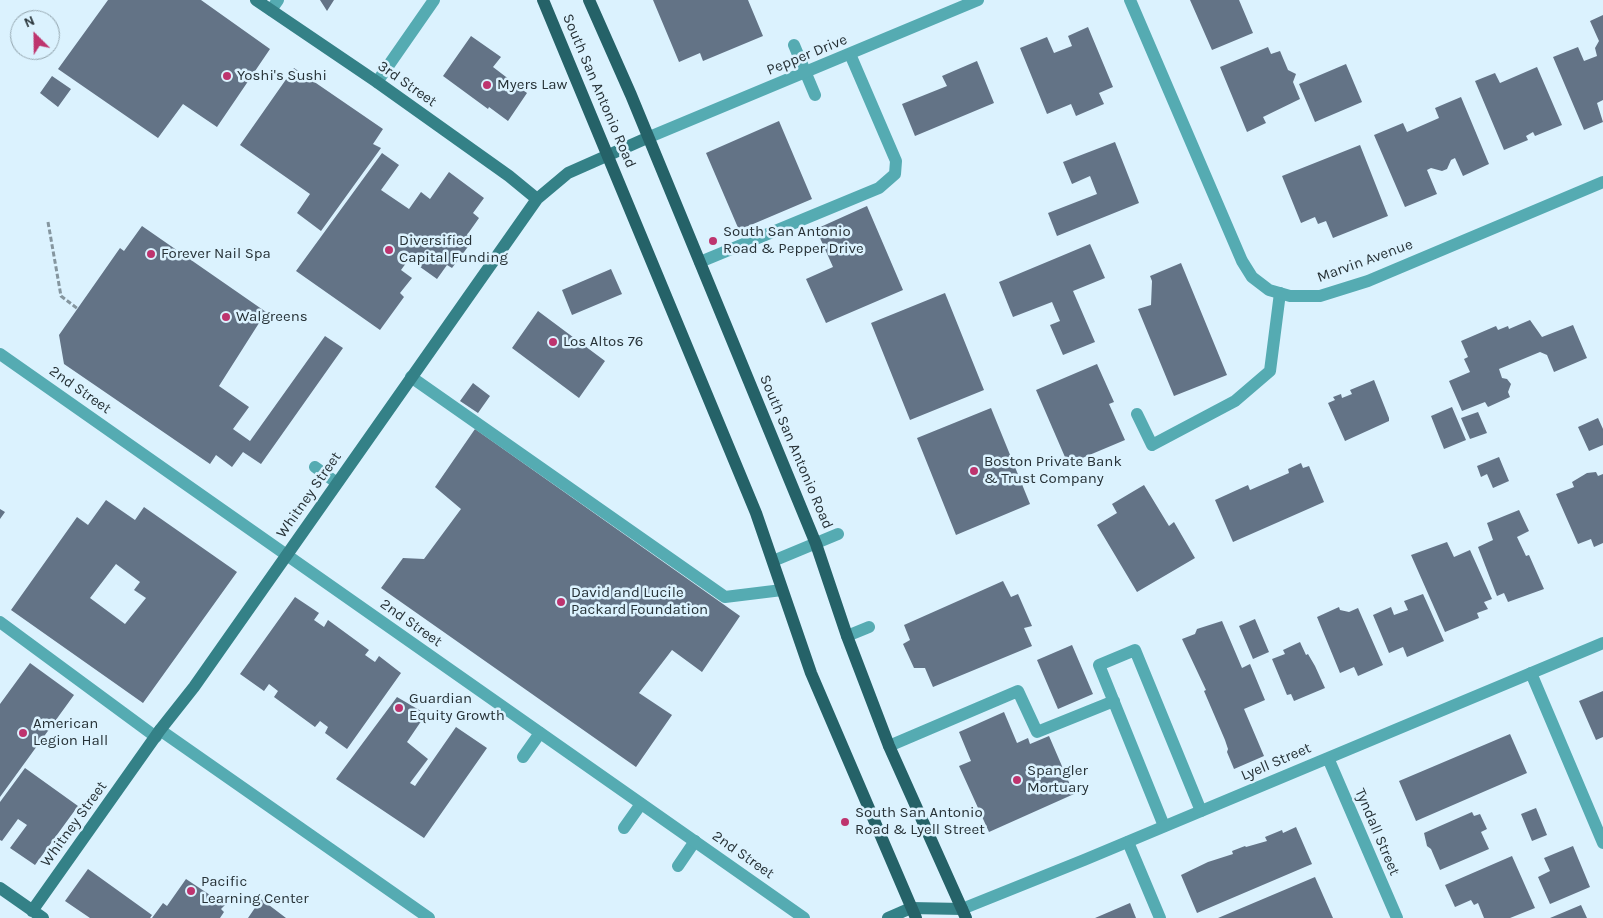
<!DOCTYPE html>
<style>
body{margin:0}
#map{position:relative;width:1603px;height:918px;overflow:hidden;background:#dbf2fe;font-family:Karla,sans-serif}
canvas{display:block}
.north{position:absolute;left:10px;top:10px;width:50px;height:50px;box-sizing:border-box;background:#dbf2fe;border:1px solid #93a5ae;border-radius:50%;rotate:337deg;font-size:14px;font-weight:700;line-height:20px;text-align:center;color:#273237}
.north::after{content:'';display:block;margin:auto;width:18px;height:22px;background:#be346e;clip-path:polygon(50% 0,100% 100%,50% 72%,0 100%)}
</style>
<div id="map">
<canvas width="1603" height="918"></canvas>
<div class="north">N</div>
</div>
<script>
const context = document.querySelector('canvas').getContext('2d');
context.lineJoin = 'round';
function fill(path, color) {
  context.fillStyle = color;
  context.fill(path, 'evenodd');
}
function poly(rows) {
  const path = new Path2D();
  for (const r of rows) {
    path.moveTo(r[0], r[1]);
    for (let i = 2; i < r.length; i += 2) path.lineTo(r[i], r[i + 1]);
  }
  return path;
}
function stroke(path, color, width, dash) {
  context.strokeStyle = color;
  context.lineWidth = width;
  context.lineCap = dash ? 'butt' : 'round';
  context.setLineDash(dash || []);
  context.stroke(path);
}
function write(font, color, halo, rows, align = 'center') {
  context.font = font + ' Karla,sans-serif';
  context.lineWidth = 5;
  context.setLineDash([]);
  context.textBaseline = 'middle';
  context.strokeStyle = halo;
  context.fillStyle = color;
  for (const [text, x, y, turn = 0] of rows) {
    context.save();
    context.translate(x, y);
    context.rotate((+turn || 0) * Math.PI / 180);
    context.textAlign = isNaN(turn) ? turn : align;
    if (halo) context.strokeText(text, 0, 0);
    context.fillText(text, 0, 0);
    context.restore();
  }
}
fill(poly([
 [108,0,201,0,270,49,217,127,183,104,158,138,58,69],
 [320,0,334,0,327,11],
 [653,0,748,0,763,36,703,61,700,53,679,62],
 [1190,0,1239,0,1253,33,1212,50],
 [1603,15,1603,100,1597,103,1603,122,1584,130,1553,57,1578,47,1584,61,1597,56,1595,48,1599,41,1590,21],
 [1088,27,1113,87,1099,93,1104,104,1076,116,1071,104,1047,114,1020,48,1047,37,1054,53,1072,46,1068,36],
 [471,36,501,57,493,67,527,93,508,121,489,107,488,109,443,76],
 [1268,47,1271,54,1280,51,1288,70,1296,74,1293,82,1300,99,1263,117,1266,123,1247,132,1220,67],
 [977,61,994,103,915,136,902,104,947,86,942,76],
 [1346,64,1362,102,1315,122,1299,84],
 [1537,67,1562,125,1535,136,1533,132,1526,136,1528,140,1504,150,1475,81,1495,73,1500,83],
 [294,68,383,129,373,144,381,148,321,231,297,213,310,194,240,145],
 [52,76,71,89,58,107,40,93],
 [1461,97,1489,164,1463,176,1455,158,1451,160,1447,169,1442,171,1431,168,1427,170,1437,194,1405,207,1374,135,1403,123,1407,132,1439,118,1435,108],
 [779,121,812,199,739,230,706,153],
 [1115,142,1139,203,1057,236,1048,213,1097,194,1090,176,1072,184,1063,162],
 [1360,145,1388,216,1333,238,1326,221,1318,224,1315,217,1301,223,1282,176],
 [382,153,399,165,381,190,409,209,421,192,430,199,449,172,484,198,473,213,479,218,467,235,473,240,452,268,447,265,437,279,409,259,401,270,412,278,400,293,404,297,380,330,296,271],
 [867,206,903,290,826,323,806,279,833,267,816,229],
 [142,226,266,312,219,386,249,407,233,429,250,441,325,336,343,348,261,464,243,452,232,467,216,455,210,464,64,364,59,335,120,248,124,251],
 [1090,244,1105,278,1073,291,1095,342,1063,355,1050,325,1060,321,1052,302,1013,317,999,282],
 [1181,263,1227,375,1174,396,1138,309,1151,305,1152,281,1150,276],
 [611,269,622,294,572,315,562,290],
 [945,293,984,390,910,420,871,323],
 [538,311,605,361,579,398,512,348],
 [1530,320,1542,337,1573,325,1587,358,1554,372,1547,355,1540,352,1499,369,1502,378,1507,379,1511,384,1508,392,1510,397,1488,407,1485,402,1462,411,1449,381,1470,372,1464,359,1468,357,1461,341,1496,326,1498,330,1508,326,1509,329],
 [1097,364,1114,402,1109,404,1125,440,1068,464,1036,390],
 [1374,380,1389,418,1389,421,1345,441,1328,403,1335,400,1333,397,1341,394,1342,398,1352,394,1350,390],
 [473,383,490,396,478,413,460,401],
 [1452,407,1466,440,1444,449,1431,416],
 [991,408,1030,504,956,535,917,438],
 [1478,412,1487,433,1470,439,1461,418],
 [1598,418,1603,429,1603,445,1589,451,1578,427],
 [475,429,740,616,702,672,672,650,639,693,672,715,636,767,381,588,403,558,424,559,461,509,435,487],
 [1499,457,1509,481,1493,488,1487,474,1481,477,1477,466],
 [1301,463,1303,468,1309,466,1324,502,1233,542,1215,500,1248,485,1250,490,1289,473,1288,469],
 [1596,472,1598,476,1603,474,1603,543,1594,547,1591,539,1578,544,1556,494,1574,487,1572,482,1587,473],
 [1144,485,1169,526,1174,522,1195,558,1137,592,1097,525,1117,513,1112,504],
 [106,500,135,520,144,507,237,572,143,703,11,610,77,517,88,525],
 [116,564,140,582,134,590,146,598,125,624,90,598],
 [0,509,5,512,0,519],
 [1519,510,1529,531,1517,537,1526,556,1529,555,1544,589,1508,602,1504,593,1497,596,1478,547,1493,540,1487,523],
 [1447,542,1454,557,1470,550,1492,599,1484,602,1488,609,1477,613,1479,618,1445,632,1411,555],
 [1003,581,1011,597,1018,594,1032,626,1024,628,1032,646,933,687,925,668,914,668,903,644,910,640,904,625],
 [1423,594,1444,641,1407,657,1403,647,1389,653,1373,615,1391,607,1394,615,1408,610,1404,601],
 [295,597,319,613,314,620,324,627,328,620,369,650,365,655,375,662,379,656,401,673,347,749,325,733,328,727,320,721,315,727,274,697,278,691,269,684,264,691,240,674],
 [1339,607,1340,610,1349,612,1358,608,1383,665,1358,676,1354,667,1340,673,1317,617],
 [1255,619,1269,652,1253,659,1239,626],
 [1222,621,1242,668,1250,664,1265,700,1244,709,1264,756,1234,769,1227,752,1228,749,1225,740,1204,691,1206,690,1182,639,1195,634,1197,629],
 [1300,642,1306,655,1308,654,1315,666,1325,688,1294,701,1291,694,1287,695,1272,659,1285,654,1283,650],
 [1072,645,1093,694,1058,709,1037,660],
 [30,663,74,695,0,797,0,704],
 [1603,691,1603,737,1596,740,1579,701],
 [397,697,426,714,407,742,428,759,410,783,415,786,456,727,487,748,424,838,336,779],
 [1004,712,1017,743,1028,738,1030,744,1049,736,1074,794,989,832,959,766,971,761,959,732],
 [1510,734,1527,773,1416,821,1399,781],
 [25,768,78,806,35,865,10,848,27,825,18,819,2,841,0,840,0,802],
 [1536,808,1547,835,1532,841,1521,814],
 [1472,812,1474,816,1480,814,1487,829,1481,832,1489,849,1440,870,1431,849,1427,846,1424,833],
 [1296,827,1312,864,1197,913,1181,875,1208,862,1233,854,1232,851,1245,846,1246,847,1267,841,1265,837,1282,830,1283,833],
 [1573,846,1590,887,1550,904,1538,877,1550,871,1544,858],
 [1512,856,1535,908,1510,918,1484,918,1478,903,1474,905,1471,900,1455,907,1445,885],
 [88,869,152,915,150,918,90,918,65,901],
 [1315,877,1333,918,1218,918],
 [186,879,225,905,221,909,224,912,220,918,152,918,163,903,167,906],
 [261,899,286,918,248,918],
 [1130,903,1136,918,1095,918],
 [1581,905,1587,918,1550,918]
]), '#637386');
stroke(poly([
 [48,222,61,296,78,309]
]), '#85969f', 3, [5, 2.5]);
stroke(poly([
 [271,10,278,0],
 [794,45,815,95],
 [377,82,434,0],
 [700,262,879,188,895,174,896,161,850,54],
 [411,377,725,597,782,590],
 [1137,414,1152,445,1235,401,1270,371,1280,293],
 [315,467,337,483],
 [773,561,838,534],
 [0,622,156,737],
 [847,636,869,627],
 [1531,673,1603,843],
 [160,730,429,918],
 [889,746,1018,691,1037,732,1114,701],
 [523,757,540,733],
 [1164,826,1099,665,1135,650,1201,811],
 [624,828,641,804],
 [1128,842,1160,918],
 [678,866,695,841]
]), '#55abb2', 12);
stroke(poly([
 [1130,0,1242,261,1252,277,1269,290,1290,296,1320,296,1368,281,1603,182],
 [647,138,978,0],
 [0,354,804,918],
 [1328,758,1397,918],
 [962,909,1084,860,1603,643]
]), '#55abb2', 12);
stroke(poly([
 [256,0,377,82,509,176,537,199],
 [0,888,43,918],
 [32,911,160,730,194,687,537,199,568,173,647,138],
 [888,918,911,908,962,909]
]), '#348187', 12);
stroke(poly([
 [543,0,756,513,811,673,916,918],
 [589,0,631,95,816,544,847,636,889,746,966,918]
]), '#256268', 12);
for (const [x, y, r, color] of [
 [227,76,5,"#be346e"],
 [487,85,5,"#be346e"],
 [713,241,5,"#be346e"],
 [389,250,5,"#be346e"],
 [151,254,5,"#be346e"],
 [226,317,5,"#be346e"],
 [553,342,5,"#be346e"],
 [974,471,5,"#be346e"],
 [561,602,5,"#be346e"],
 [399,708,5,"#be346e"],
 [23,733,5,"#be346e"],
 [1017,780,5,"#be346e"],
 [845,822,5,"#be346e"],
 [191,891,5,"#be346e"]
]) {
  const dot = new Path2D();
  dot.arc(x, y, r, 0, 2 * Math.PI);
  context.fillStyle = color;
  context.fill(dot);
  stroke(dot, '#dbf2fe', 2);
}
write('15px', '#273237', '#dbf2fe', [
 ["Pepper Drive",807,55,-22],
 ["3rd Street",407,84,35],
 ["South San Antonio Road",599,91,67],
 ["Marvin Avenue",1365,261,-20],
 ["2nd Street",80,390,35],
 ["South San Antonio Road",796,452,67],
 ["Whitney Street",309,495,-55],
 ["2nd Street",411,623,35],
 ["Lyell Street",1276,762,-23],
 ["Whitney Street",74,824,-54],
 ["Tyndall Street",1377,832,67],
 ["2nd Street",743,855,35]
]);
write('15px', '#273237', '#dbf2fe', [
 ["Yoshi's Sushi",237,76],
 ["Myers Law",497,85],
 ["South San Antonio",723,232],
 ["Road & Pepper Drive",723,249],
 ["Diversified",399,241],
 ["Capital Funding",399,258],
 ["Forever Nail Spa",161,254],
 ["Walgreens",236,317],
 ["Los Altos 76",563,342],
 ["Boston Private Bank",984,462],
 ["& Trust Company",984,479],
 ["David and Lucile",571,593],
 ["Packard Foundation",571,610],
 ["Guardian",409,699],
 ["Equity Growth",409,716],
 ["American",33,724],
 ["Legion Hall",33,741],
 ["Spangler",1027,771],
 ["Mortuary",1027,788],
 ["South San Antonio",855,813],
 ["Road & Lyell Street",855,830],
 ["Pacific",201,882],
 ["Learning Center",201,899]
], 'left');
</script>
